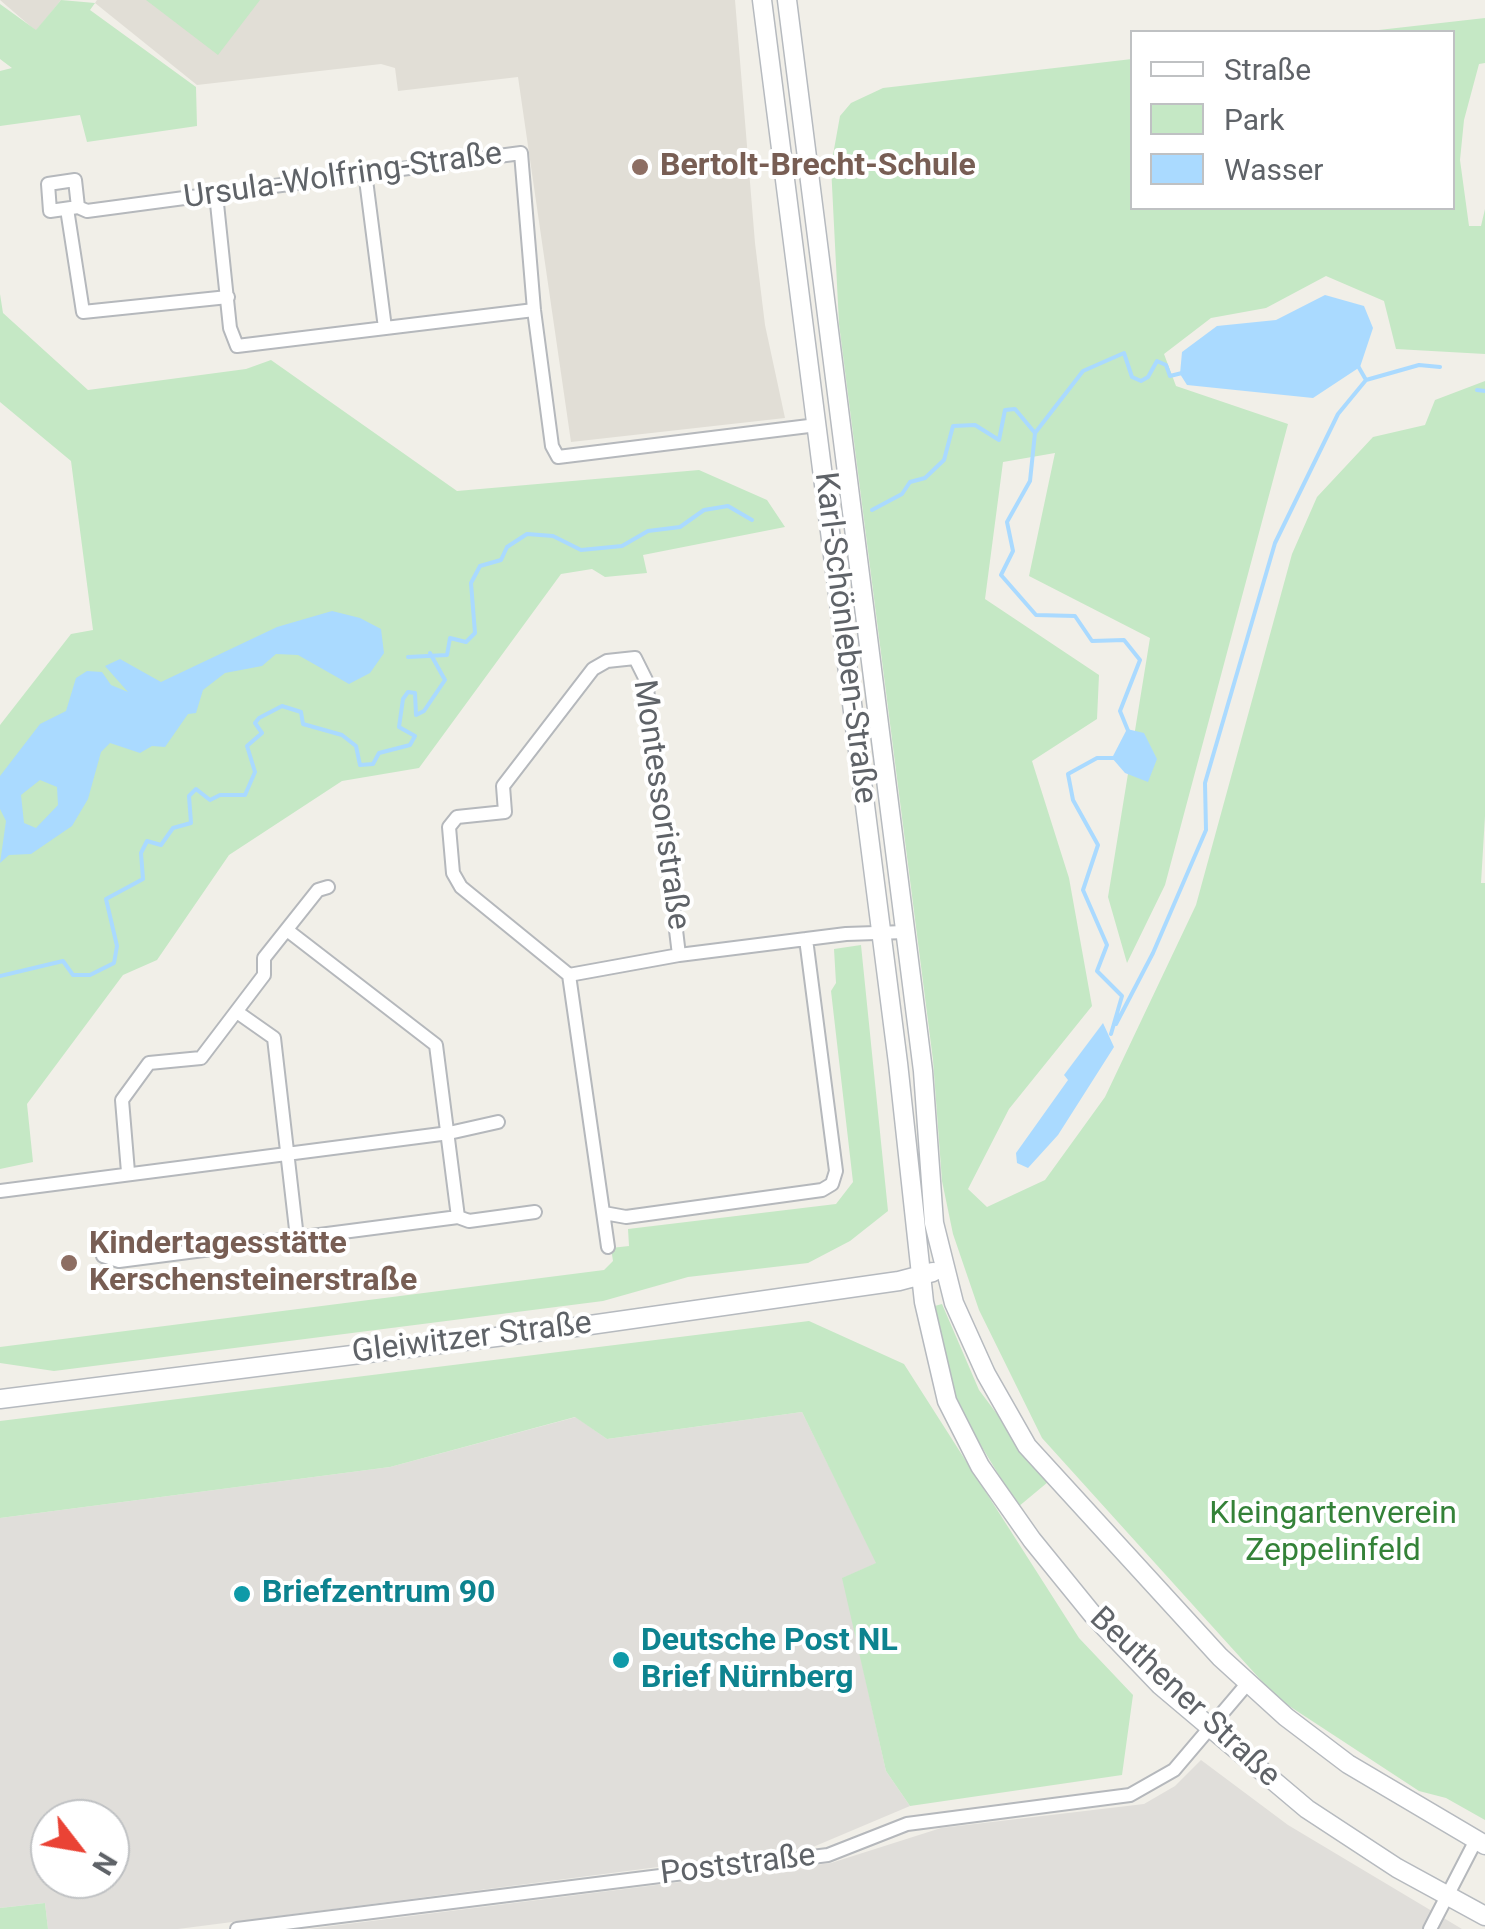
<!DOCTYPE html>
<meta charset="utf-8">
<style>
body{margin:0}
#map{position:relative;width:1485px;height:1929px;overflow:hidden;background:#f1efe8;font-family:Roboto,sans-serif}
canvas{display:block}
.legend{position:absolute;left:1130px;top:30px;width:325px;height:180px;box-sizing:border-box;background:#fff;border:2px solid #bfc1c3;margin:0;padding:12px 18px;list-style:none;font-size:30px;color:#5f6368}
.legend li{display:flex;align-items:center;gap:20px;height:50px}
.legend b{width:50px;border:2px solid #bfc1c3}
.north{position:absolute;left:30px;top:1799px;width:100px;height:100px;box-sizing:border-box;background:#fff;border:2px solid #bfc1c3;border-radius:50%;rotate:121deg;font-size:28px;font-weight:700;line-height:40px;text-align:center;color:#5f6368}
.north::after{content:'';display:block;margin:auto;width:35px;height:45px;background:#ea4335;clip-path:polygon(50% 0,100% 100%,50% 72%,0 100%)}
</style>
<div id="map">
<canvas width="1485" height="1929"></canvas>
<ul class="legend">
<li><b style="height:12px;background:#fff"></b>Straße</li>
<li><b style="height:28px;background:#c5e8c5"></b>Park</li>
<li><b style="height:28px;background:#aadaff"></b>Wasser</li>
</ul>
<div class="north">N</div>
</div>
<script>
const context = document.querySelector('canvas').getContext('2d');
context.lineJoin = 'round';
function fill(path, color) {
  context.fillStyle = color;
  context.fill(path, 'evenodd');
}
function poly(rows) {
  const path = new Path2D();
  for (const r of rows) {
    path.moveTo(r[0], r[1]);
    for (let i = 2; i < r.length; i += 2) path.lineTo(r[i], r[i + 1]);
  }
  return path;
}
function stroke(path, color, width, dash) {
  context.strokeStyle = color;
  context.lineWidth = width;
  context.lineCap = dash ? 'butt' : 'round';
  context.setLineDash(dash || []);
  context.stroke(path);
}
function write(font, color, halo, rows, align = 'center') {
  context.font = font + ' Roboto,sans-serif';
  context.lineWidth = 8;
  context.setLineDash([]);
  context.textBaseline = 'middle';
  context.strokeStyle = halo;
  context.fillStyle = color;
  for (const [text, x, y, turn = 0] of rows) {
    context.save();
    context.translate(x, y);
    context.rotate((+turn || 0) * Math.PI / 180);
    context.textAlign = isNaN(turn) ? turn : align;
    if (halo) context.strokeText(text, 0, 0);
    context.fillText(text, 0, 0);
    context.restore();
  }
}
fill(poly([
 [802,1412,877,1563,843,1578,886,1771,910,1806,813,1847,178,1929,48,1929,45,1903,0,1908,0,1518,390,1467,576,1417,607,1439],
 [50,1819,110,1819,110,1879,50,1879],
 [1201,1760,1288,1825,1462,1929,308,1929,831,1863,941,1828,1144,1804,1175,1786]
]), '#e0deda');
fill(poly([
 [0,0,61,0,36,31],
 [97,0,735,0,755,243,765,325,785,418,571,442,518,77,398,91,395,68,381,64,197,85,95,3]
]), '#e1ded6');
fill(poly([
 [61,0,95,3,90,10,196,87,197,126,87,142,80,115,0,126,0,71,12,68,0,59,0,4,36,30],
 [146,0,260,0,218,55],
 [1485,18,1485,63,1479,64,1464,120,1460,160,1469,226,1481,226,1485,209,1485,354,1396,349,1384,301,1326,276,1266,308,1211,318,1164,354,1176,386,1288,424,1165,885,1127,963,1108,897,1150,638,1029,576,1055,453,1003,462,985,599,1099,675,1097,719,1032,761,1069,878,1092,1006,1009,1109,968,1189,987,1207,1045,1180,1105,1097,1196,905,1292,554,1317,497,1373,437,1425,425,1435,400,1485,381,1485,816,1481,883,1485,883,1485,1820,1446,1798,1419,1791,1277,1698,1042,1438,979,1310,953,1234,942,1181,933,1060,839,324,831,166,840,116,851,103,883,88,1132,59,1132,208,1452,208,1452,32,1361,32],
 [0,294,3,313,88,390,246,369,271,360,457,491,699,470,767,500,785,527,643,555,647,573,605,577,592,569,561,574,419,768,342,781,229,855,157,960,123,975,27,1104,33,1162,0,1169,0,725,71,634,93,630,71,461,0,402],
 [861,945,888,1211,850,1241,808,1263,688,1277,603,1301,54,1371,0,1363,0,1347,604,1270,613,1261,611,1248,629,1246,628,1229,836,1204,853,1182,831,991,836,983,834,949],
 [942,1304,979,1390,1048,1482,1018,1507,953,1399,931,1307],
 [809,1321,904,1364,1079,1638,1133,1695,1122,1775,910,1806,886,1771,842,1578,876,1563,802,1412,607,1439,575,1417,390,1467,0,1518,0,1421],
 [45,1903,48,1929,0,1929,0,1908]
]), '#c5e8c5');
fill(poly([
 [1325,295,1364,306,1373,328,1360,367,1313,398,1187,385,1180,374,1182,352,1217,326,1276,320],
 [332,611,360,618,381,629,384,653,370,673,349,684,298,655,276,654,262,666,225,673,203,690,196,713,188,714,165,747,152,746,140,753,110,743,101,752,88,799,72,826,31,854,9,855,0,863,6,821,0,809,0,776,40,724,66,711,76,678,87,671,102,672,111,685,128,692,105,666,120,659,161,682,277,627],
 [40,780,57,787,58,805,36,828,24,823,21,795],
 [1127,729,1144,733,1157,759,1148,782,1125,773,1112,758],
 [1103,1023,1114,1047,1058,1135,1028,1168,1017,1163,1016,1153,1068,1080,1064,1075]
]), '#aadaff');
stroke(poly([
 [1358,366,1366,380,1419,365,1440,367],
 [1477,390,1485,391],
 [872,510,902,494,910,482,925,478,944,460,953,426,975,425,999,440,1005,410,1015,409,1035,433],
 [408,657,447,655,450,638,466,642,475,633,471,583,480,566,501,560,507,547,527,534,553,536,581,550,622,546,648,531,680,527,704,510,728,506,752,520],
 [1129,733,1120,711,1140,660,1124,640,1092,641,1075,616,1036,615,1001,575,1013,551,1007,522,1030,481,1035,433,1083,371,1124,353,1132,377,1141,381,1148,377,1157,361,1166,365,1170,376,1182,373],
 [0,976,63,961,73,975,90,975,114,963,117,946,106,899,143,879,141,853,147,841,161,845,173,828,191,823,189,796,196,789,210,800,220,795,245,795,255,772,247,746,262,733,255,723,259,718,282,706,301,712,303,724,342,735,356,746,360,765,373,764,379,753,410,745,415,736,399,727,403,699,408,692,415,693,416,715,424,711,445,680,430,653],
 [1116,1024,1153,953,1206,830,1205,783,1275,543,1338,414,1366,380],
 [1111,1034,1122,996,1097,971,1107,945,1083,890,1098,845,1073,800,1068,774,1097,758,1116,758]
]), '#aadaff', 4);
const minor = poly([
 [365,172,385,328],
 [216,194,230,328,237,346,534,310],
 [78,207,75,180,48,184,50,211,78,207,87,211,521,153,534,310,552,446,558,457,817,425],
 [67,209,83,312,228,297],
 [569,975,461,887,453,873,449,827,457,817,505,812,503,786,593,669,607,661,635,658,646,680,679,955],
 [569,975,679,955,846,934,905,932],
 [569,975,608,1247],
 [237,1012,274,1038,297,1238],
 [128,1172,122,1100,149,1063,201,1058,264,975,264,958,318,890,328,887],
 [0,1191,449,1133,498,1122],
 [604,1213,626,1217,822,1190,832,1184,836,1171,806,939],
 [458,1217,469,1221,535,1212],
 [103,1256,119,1261,458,1217,436,1045,287,930],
 [237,1929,828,1855,907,1824,1130,1795,1174,1770,1247,1684],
 [1430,1929,1476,1840]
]);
const secondary = poly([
 [762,0,898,1063,924,1302,947,1401,980,1466,1032,1540,1093,1615,1160,1685,1307,1809,1397,1868,1485,1916],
 [787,0,923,1071,934,1223,954,1303,986,1374,1027,1446,1220,1657,1286,1717,1348,1764,1485,1845],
 [0,1399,576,1327,899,1281,933,1272]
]);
stroke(minor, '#b5b8bc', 16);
stroke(secondary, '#b6babf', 21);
stroke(minor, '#fff', 12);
stroke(secondary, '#fff', 18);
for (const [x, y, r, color] of [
 [640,167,10,"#8d6e63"],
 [69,1263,10,"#8d6e63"],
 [242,1594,10,"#0f9aa8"],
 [621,1660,10,"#0f9aa8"]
]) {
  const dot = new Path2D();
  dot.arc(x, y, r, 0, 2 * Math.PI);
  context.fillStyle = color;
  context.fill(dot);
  stroke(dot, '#fff', 4);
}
write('bold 32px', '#785e54', '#fff', [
 ["Bertolt-Brecht-Schule",660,167],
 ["Kindertagesstätte",89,1245],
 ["Kerschensteinerstraße",89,1282]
], 'left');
write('32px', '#5f6368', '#fff', [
 ["Ursula-Wolfring-Straße",343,177,-8],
 ["Karl-Schönleben-Straße",844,638,83],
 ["Montessoristraße",660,805,82],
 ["Gleiwitzer Straße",472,1339,-7],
 ["Beuthener Straße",1184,1698,43],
 ["Poststraße",738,1866,-7]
]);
write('32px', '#348238', '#fff', [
 ["Kleingartenverein",1333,1515],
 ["Zeppelinfeld",1333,1552]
]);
write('bold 32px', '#0d838f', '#fff', [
 ["Briefzentrum 90",262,1594],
 ["Deutsche Post NL",641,1642],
 ["Brief Nürnberg",641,1679]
], 'left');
</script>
